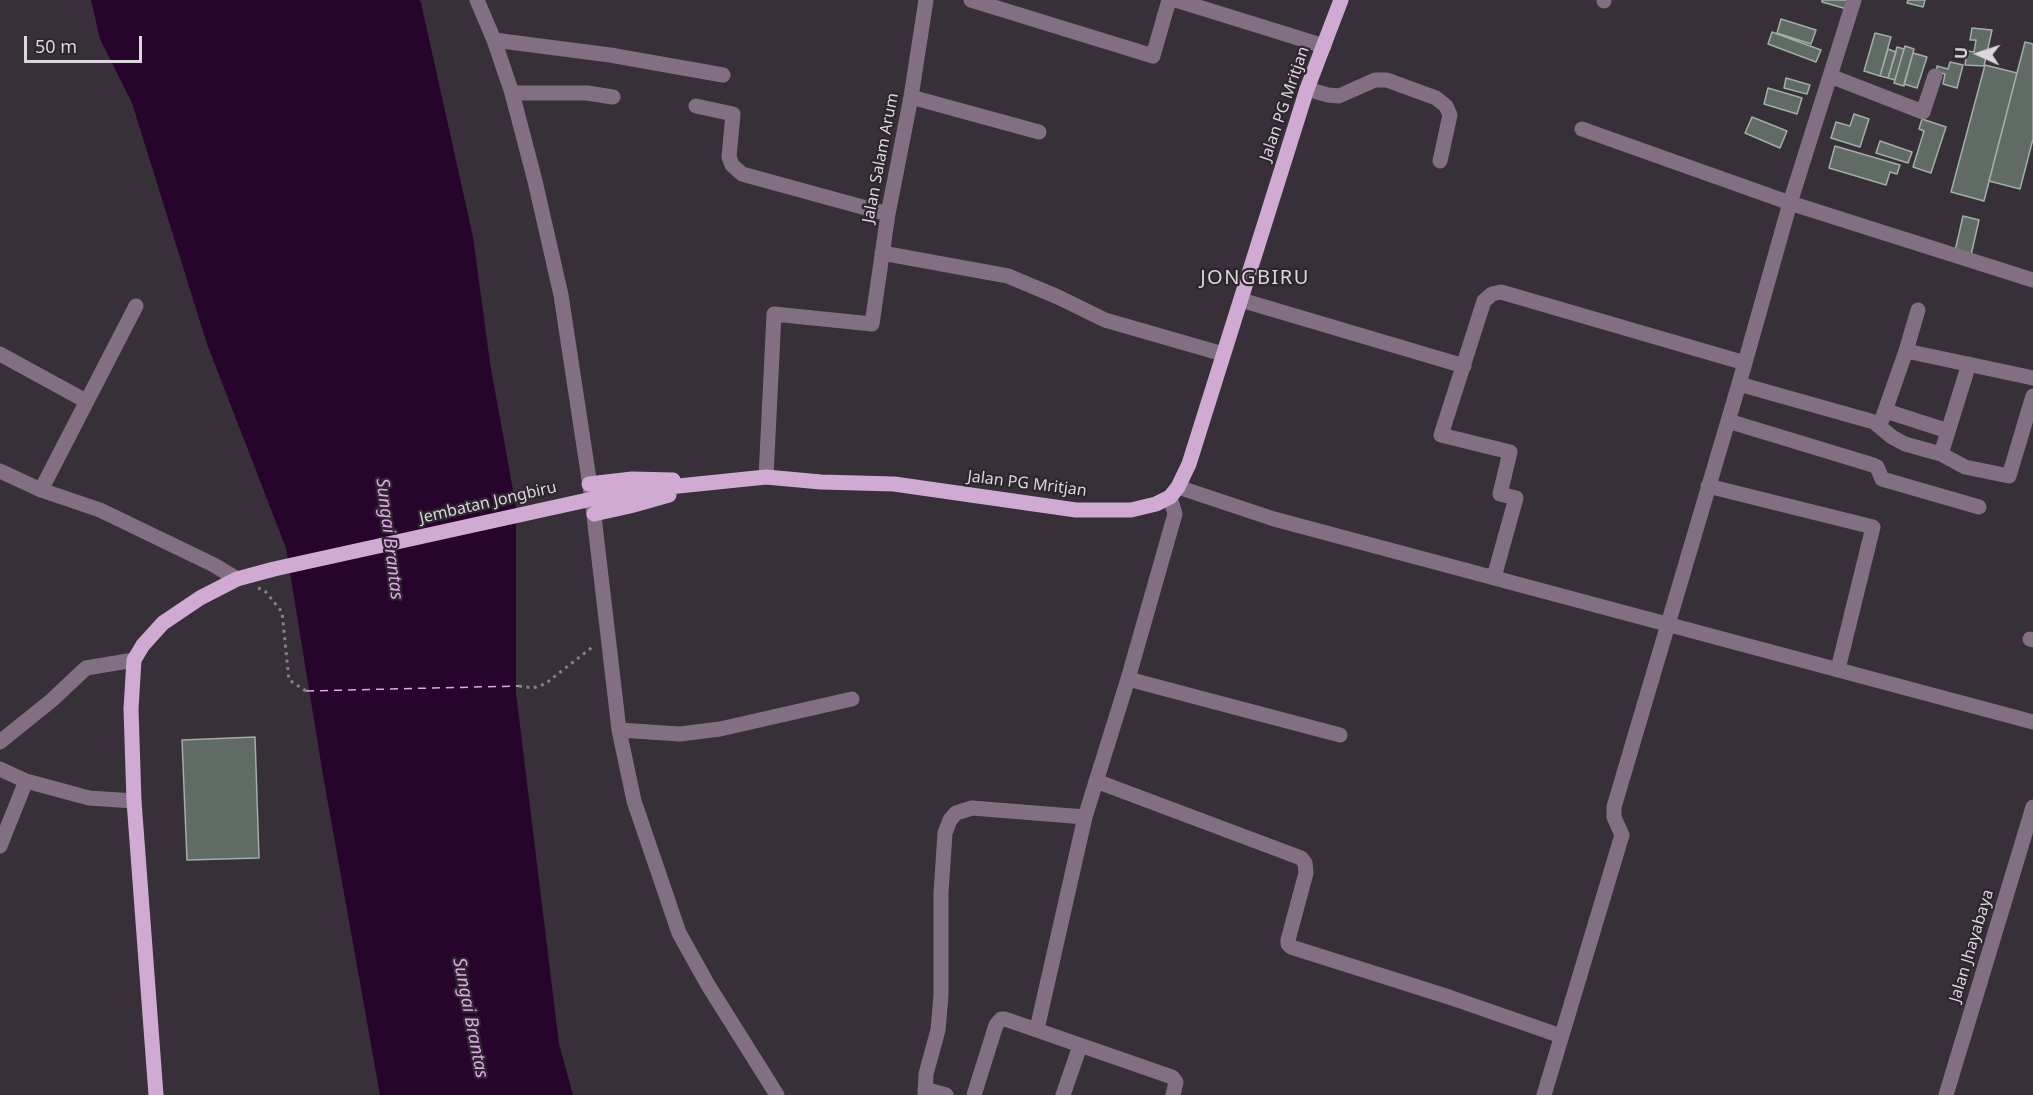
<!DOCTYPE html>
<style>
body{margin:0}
#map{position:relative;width:2033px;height:1095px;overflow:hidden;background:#373038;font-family:"Noto Sans",sans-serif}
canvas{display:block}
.north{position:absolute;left:1949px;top:24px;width:60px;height:60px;-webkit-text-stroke:4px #2d262e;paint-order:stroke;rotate:273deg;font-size:16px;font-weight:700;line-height:24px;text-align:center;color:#dcd7dc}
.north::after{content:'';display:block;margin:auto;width:21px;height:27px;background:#dcd7dc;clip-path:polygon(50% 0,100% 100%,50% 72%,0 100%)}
.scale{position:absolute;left:24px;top:36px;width:118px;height:27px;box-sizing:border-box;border:3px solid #dcd7dc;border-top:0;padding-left:8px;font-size:18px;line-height:21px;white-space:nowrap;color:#dcd7dc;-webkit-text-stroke:4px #2d262e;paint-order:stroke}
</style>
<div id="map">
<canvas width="2033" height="1095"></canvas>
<div class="north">U</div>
<div class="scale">50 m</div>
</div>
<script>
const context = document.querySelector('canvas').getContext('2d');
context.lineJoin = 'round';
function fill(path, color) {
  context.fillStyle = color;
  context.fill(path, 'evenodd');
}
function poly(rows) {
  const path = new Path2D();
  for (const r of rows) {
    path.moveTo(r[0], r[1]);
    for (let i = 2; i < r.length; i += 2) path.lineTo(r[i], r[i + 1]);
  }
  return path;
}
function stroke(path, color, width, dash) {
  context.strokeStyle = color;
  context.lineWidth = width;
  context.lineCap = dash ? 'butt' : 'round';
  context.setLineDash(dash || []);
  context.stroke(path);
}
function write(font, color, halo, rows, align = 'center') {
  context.font = font + ' "Noto Sans",sans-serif';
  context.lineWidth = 4.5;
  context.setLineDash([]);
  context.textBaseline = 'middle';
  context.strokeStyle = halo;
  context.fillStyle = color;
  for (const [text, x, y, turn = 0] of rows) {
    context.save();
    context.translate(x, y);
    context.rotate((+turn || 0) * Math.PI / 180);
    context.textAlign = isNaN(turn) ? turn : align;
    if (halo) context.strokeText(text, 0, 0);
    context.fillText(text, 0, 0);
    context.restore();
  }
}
fill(poly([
 [91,0,419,0,421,3,473,237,490,363,516,507,516,693,559,1044,573,1095,380,1095,323,775,286,548,207,344,132,103,100,39]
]), '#27042b');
stroke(poly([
 [306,691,519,686]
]), '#e4a7e9', 1.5, [8, 6]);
const building = poly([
 [1822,0,1850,0,1847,9,1822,2,1822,0],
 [1908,0,1925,0,1923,7,1907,3,1908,0],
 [1781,19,1816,30,1811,44,1777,33,1781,19],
 [1972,28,1992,30,1984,66,1965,65,1967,51,1974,52,1976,40,1970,40,1972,28],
 [1772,32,1821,50,1816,62,1768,44,1772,32],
 [1875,33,1891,37,1880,76,1864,71,1875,33],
 [2025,42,2033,44,2033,139,2020,189,1989,181,2025,42],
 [1905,46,1914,49,1904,86,1894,83,1905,46],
 [1897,47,1904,49,1895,80,1888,78,1897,47],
 [1888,49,1896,52,1888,78,1880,76,1888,49],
 [1913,53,1927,57,1917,88,1904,84,1913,53],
 [1950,62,1963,65,1957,88,1943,84,1945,74,1936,72,1937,66,1948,69,1950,62],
 [1985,65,2017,73,1984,201,1951,192,1985,65],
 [1786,78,1810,85,1807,94,1784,88,1786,78],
 [1768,88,1802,98,1797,114,1764,104,1768,88],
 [1854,114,1869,119,1860,147,1831,138,1836,122,1850,126,1854,114],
 [1752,117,1787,131,1780,148,1745,133,1752,117],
 [1922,119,1946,127,1931,173,1913,167,1924,131,1919,129,1922,119],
 [1880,141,1912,152,1908,163,1876,153,1880,141],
 [1835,146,1900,165,1897,174,1890,172,1886,185,1829,168,1835,146],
 [1963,216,1979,220,1971,255,1955,251,1963,216],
 [255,737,259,858,187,860,182,740,255,737]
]);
fill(building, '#606b65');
stroke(building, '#a2aea7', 1.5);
stroke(poly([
 [258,588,265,591,282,612,289,680,306,691],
 [519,686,533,688,545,684,595,645]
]), '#868086', 3, [3, 4.5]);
stroke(poly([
 [477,0,494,40,512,93,535,181,561,295,592,499,619,730,634,801,679,933,708,985,777,1095],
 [971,0,1153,56,1169,0],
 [1176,0,1324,46],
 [1604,1,1604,0],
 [494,40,610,55,723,75],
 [1830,76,1923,112,1935,76],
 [1307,89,1328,95,1339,96,1375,80,1387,80,1436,98,1446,106,1450,115,1440,161],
 [512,93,587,93,613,97],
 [911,97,1039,132],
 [696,106,733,114,729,157,732,165,742,174,888,214],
 [1582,129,1790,203,2033,280],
 [882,253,1008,276,1058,297,1105,320,1223,354],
 [1241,300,1464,366],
 [1906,351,1918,310],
 [0,354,86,401],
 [1969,364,1941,454,1965,467,2009,476,2033,396],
 [1739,384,1874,422,1892,437,1905,444,1941,454],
 [1886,411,1948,431],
 [1728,421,1873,465,1877,467,1882,479,1979,507],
 [1880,425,1906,351,2033,378],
 [0,471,41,490,100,510,214,565,237,579],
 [766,477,774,314,872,324,888,214,911,97,926,0],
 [1708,486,1873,527,1838,669],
 [1178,487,1274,519,2033,722],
 [41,490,136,306],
 [1494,577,1516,498,1500,494,1510,452,1441,435,1484,301,1492,294,1501,292,1745,363],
 [2030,639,2033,640],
 [1128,679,1340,735],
 [619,730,680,734,720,729,852,699],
 [0,742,52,700,86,668,134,660],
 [0,769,26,781,89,798,134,801],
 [1096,781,1301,858,1305,863,1306,873,1288,940,1288,944,1291,947,1449,997,1561,1036],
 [0,846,26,781],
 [1037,1029,1085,817],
 [925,1089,946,1095],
 [925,1095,926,1074,938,1030,941,996,941,893,945,833,950,820,956,813,972,808,1085,817,1128,679,1175,514,1170,497],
 [974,1095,996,1025,1001,1019,1005,1019,1172,1077,1176,1082,1173,1095],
 [1063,1095,1080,1046],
 [1544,1095,1622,835,1614,817,1614,807,1739,384,1790,203,1854,0],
 [1946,1095,2033,807]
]), '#826f83', 15);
stroke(poly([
 [589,484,632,479,673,480],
 [594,514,630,506,669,495],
 [156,1095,134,801,131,709,134,660,143,645,163,623,200,598,237,579,274,569,592,499,659,488,766,477,821,482,894,484,1076,510,1131,510,1156,504,1170,497,1178,487,1189,464,1307,89,1341,0]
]), '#d0aad3', 15);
write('16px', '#dcd7dc', '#2d262e', [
 ["Jalan PG Mritjan",1285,104,-71],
 ["Jalan Salam Arum",881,158,-79],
 ["Jalan PG Mritjan",1027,484,7],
 ["Jembatan Jongbiru",488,503,-13],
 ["Jalan Jhayabaya",1972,946,-73]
]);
write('italic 18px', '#e4a7e9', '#2d262e', [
 ["Sungai Brantas",389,539,83],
 ["Sungai Brantas",470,1018,79]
]);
context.letterSpacing = '1.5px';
write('20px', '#dcd7dc', '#2d262e', [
 ["JONGBIRU",1255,278]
]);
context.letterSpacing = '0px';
</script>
